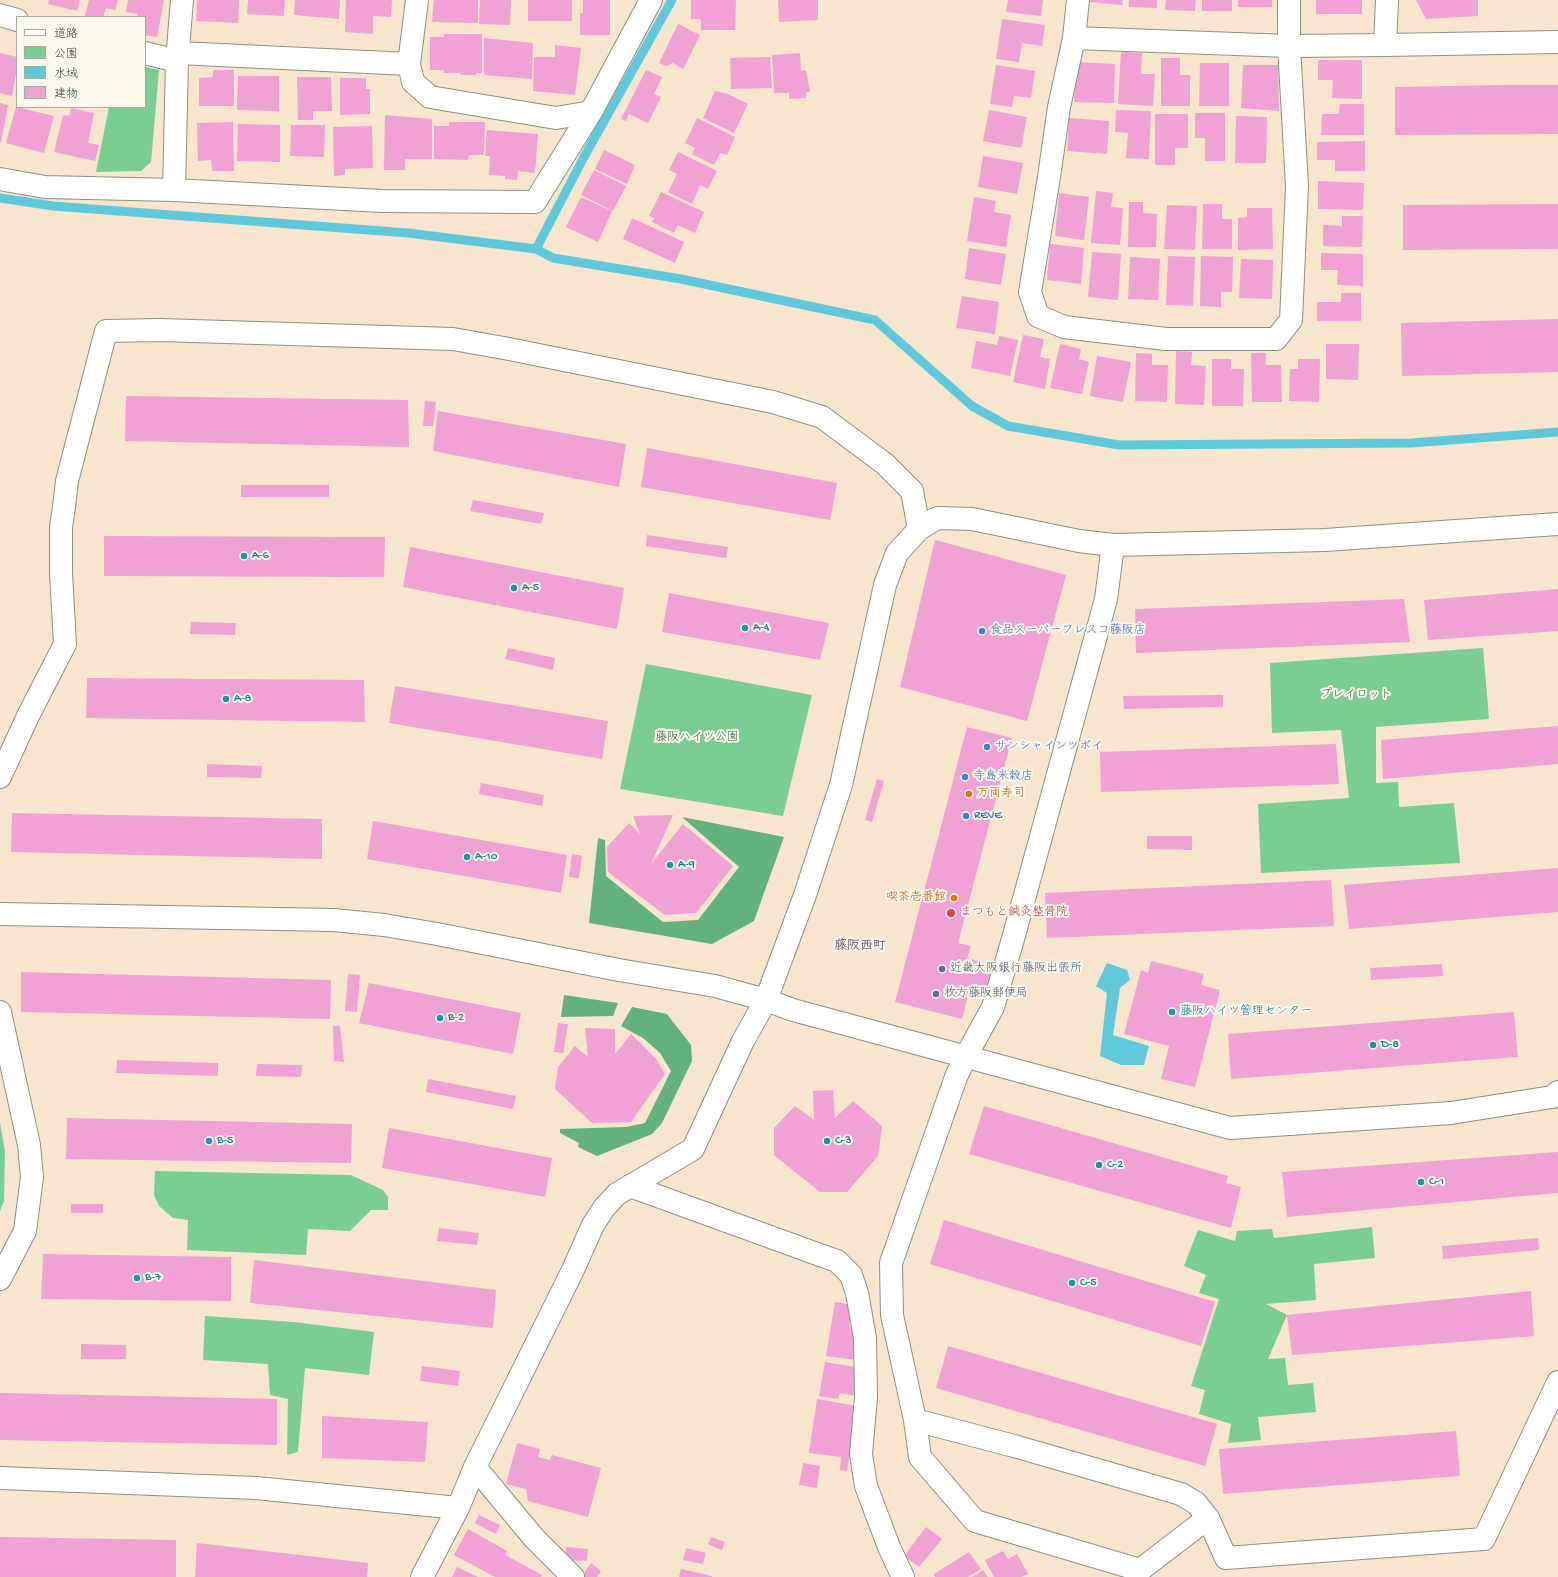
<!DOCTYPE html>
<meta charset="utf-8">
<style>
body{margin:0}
#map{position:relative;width:1558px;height:1577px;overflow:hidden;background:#f7e5ce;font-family:"Gochi Hand","Klee One",sans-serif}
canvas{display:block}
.legend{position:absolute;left:16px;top:16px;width:130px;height:92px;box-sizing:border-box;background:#fbf7ec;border:1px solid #a3ada2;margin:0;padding:5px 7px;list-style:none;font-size:12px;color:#1f3d34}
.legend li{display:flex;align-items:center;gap:8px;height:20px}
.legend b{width:20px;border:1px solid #a3ada2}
</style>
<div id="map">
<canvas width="1558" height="1577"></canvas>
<ul class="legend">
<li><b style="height:5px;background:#fff"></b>道路</li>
<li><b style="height:11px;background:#7ace91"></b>公園</li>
<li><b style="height:11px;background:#5fc9db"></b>水域</li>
<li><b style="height:11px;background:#efa2d3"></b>建物</li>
</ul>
</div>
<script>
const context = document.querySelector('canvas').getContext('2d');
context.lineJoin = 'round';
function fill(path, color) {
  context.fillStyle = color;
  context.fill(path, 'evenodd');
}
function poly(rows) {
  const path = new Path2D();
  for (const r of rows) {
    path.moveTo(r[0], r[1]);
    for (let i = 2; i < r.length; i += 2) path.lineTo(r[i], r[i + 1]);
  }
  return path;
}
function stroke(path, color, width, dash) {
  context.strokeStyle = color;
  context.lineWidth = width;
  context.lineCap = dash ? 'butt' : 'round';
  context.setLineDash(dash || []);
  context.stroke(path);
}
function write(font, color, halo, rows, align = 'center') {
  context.font = font + ' "Gochi Hand","Klee One",sans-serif';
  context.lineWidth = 4;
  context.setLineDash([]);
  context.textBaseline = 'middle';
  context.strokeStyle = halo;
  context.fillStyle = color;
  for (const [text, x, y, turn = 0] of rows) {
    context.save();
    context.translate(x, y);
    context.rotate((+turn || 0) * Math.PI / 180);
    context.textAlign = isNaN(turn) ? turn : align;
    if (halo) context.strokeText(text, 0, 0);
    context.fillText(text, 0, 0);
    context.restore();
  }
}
fill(poly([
 [145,67,159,70,151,162,141,171,96,172,109,107,145,107],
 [1483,648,1489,719,1376,727,1376,783,1398,782,1399,807,1454,803,1460,863,1261,873,1258,804,1349,798,1341,730,1272,733,1270,663],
 [646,664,812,695,783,816,620,789],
 [0,1123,5,1152,4,1201,0,1211],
 [155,1171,351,1175,383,1190,388,1197,388,1210,371,1210,350,1231,308,1229,306,1255,187,1250,188,1220,173,1218,159,1206,154,1195],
 [1372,1227,1375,1258,1314,1264,1316,1300,1266,1304,1287,1315,1268,1359,1285,1358,1288,1385,1313,1383,1316,1412,1258,1417,1261,1440,1228,1443,1231,1424,1199,1414,1205,1390,1191,1386,1219,1299,1199,1293,1206,1275,1184,1266,1198,1230,1235,1241,1237,1231,1272,1229,1274,1238],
 [205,1316,294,1322,374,1332,369,1375,305,1368,298,1452,287,1455,288,1399,270,1395,268,1364,203,1360]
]), '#7ace91');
fill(poly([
 [682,817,784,837,754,921,712,944,589,923,598,838,605,840,606,876,663,922,698,920,739,867],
 [564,995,618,1003,613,1016,561,1017],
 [632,1007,667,1014,691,1045,692,1061,662,1123,652,1134,597,1156,578,1147,579,1143,560,1133,560,1129,626,1127,645,1123,671,1071,660,1053,643,1038,621,1026]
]), '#63b17b');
fill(poly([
 [1107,963,1127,970,1130,980,1120,988,1113,1035,1149,1046,1144,1065,1121,1065,1100,1056,1107,993,1096,986]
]), '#5fc9db');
stroke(poly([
 [0,198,53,206,408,233,536,249,553,258,681,279,875,320,972,406,1008,426,1119,445,1411,443,1558,432],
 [536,249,585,155,672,0]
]), '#5fc9db', 9);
fill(poly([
 [49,0,80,0,77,11,48,4],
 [89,0,118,0,115,10,106,8,103,17,87,17,85,16],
 [128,0,164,0,157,37,145,35,145,17,137,17,138,14,126,12],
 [197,0,239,0,238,23,196,21],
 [248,0,285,0,284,16,247,14],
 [295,0,340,0,339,19,294,15],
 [346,0,392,0,391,17,373,16,373,34,345,32],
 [434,0,478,0,478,23,432,22],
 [480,0,511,0,510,25,479,24],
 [528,0,572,0,572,21,528,21],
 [583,0,610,0,610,35,580,35,580,13,583,13],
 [691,0,736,0,735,30,701,30,701,19,691,19],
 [778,0,818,0,818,20,779,22],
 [1008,0,1043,0,1041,16,1006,12],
 [1091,0,1123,0,1122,5,1090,2],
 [1129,0,1157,0,1157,8,1129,7],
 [1166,0,1196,0,1195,11,1165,10],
 [1202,0,1232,0,1232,11,1202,11],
 [1238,0,1272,0,1272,7,1238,7],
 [1316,0,1362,0,1362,14,1316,14],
 [1416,0,1478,0,1478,16,1426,19],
 [1002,19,1045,25,1042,46,1022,43,1019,62,996,59],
 [678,24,700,35,683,69,673,63,666,66,659,63],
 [444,34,482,34,482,73,476,73,476,75,461,75,460,73,444,73,444,70,430,70,430,37,444,37],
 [484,38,533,43,532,79,484,75],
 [555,45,581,48,575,95,533,91,534,57,555,57],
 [1121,52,1142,53,1141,74,1155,74,1153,106,1118,104],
 [0,53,17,57,17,68,12,96,0,93],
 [800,53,801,71,806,70,810,92,806,92,806,98,789,99,789,93,774,93,772,55],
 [770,57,772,88,731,89,730,58],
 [1161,58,1180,58,1180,75,1190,75,1190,106,1161,106],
 [1318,60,1362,60,1362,99,1332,98,1333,80,1318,80],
 [1076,62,1115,64,1114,103,1074,102],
 [1200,63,1229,63,1229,106,1199,106],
 [996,65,1035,71,1031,98,1014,96,1012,107,990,104],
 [1243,65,1278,65,1279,111,1241,108],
 [213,70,234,70,234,106,199,106,199,78,213,77],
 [646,70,662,77,654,94,661,97,648,123,629,114,626,121,621,119],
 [238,76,279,76,279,111,237,110],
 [297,77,331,77,332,111,313,111,313,120,298,120],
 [340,78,366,78,366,89,370,89,370,114,340,115],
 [1502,85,1558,85,1558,134,1395,135,1395,87],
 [715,91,728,94,748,104,734,133,703,118],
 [0,103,8,105,1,142,0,142],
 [1340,104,1364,104,1364,135,1321,135,1322,114,1339,114],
 [16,107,54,116,44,153,6,143],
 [71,108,94,113,88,143,99,145,95,161,54,152,63,115,69,116],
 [989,110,1027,117,1021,148,983,141],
 [1116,110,1151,111,1149,159,1126,158,1128,133,1115,132],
 [1195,113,1225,113,1225,161,1205,161,1205,138,1195,138],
 [1155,114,1188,114,1188,148,1175,148,1175,165,1155,165],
 [385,115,432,119,432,159,405,159,405,170,384,170],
 [1236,116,1267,117,1266,163,1235,163],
 [697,118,735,137,727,155,720,153,714,165,692,154,695,148,685,143],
 [1069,118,1109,121,1107,154,1067,151],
 [233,122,234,171,212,171,211,160,198,161,197,123],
 [449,122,485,122,484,155,469,155,468,160,434,159,434,126,449,126],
 [238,124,280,125,280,162,237,161],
 [291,125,325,125,324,157,290,156],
 [372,126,373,168,345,169,345,175,334,176,333,127],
 [487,130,538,134,535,173,518,171,517,180,505,179,505,176,489,175,490,156,485,156],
 [1365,141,1365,171,1335,171,1335,160,1317,160,1317,142],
 [604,150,635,165,627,184,595,169],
 [678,152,717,171,708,189,700,185,692,204,668,192,677,174,669,170],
 [983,156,1023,163,1017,194,978,187],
 [594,170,626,186,613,211,581,195],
 [1318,181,1364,183,1363,210,1318,209],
 [1096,191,1113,193,1111,207,1123,208,1120,245,1091,243],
 [661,192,704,212,695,233,678,225,674,233,652,222,654,218,649,216],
 [1059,193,1089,197,1084,240,1055,236],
 [581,197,612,211,598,242,566,227],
 [974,197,996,201,994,212,1011,215,1006,247,967,241],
 [1129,202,1143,202,1143,213,1157,214,1156,247,1128,247],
 [1203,204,1222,204,1222,219,1232,219,1232,249,1202,249],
 [1558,204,1558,249,1403,250,1403,205],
 [1167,205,1197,206,1195,250,1164,249],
 [1247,208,1272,208,1273,249,1238,250,1238,218,1247,217],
 [1342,216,1363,216,1362,247,1323,246,1323,225,1342,226],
 [632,218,684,242,675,263,623,239],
 [1050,244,1084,248,1081,284,1047,280],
 [969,248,1006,254,1001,285,965,279],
 [1092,252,1121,254,1118,300,1088,297],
 [1321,253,1363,254,1363,286,1337,285,1338,270,1321,270],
 [1168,256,1195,257,1193,306,1166,305],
 [1201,256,1233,257,1232,292,1221,292,1221,307,1200,306],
 [1130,257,1160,259,1158,300,1128,299],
 [1241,259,1273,260,1272,299,1239,298],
 [1341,293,1361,293,1361,321,1317,321,1317,302,1341,302],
 [962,296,999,302,995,334,956,328],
 [1558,319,1558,372,1402,376,1401,323],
 [1023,335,1044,339,1040,357,1050,359,1045,389,1013,382],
 [999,336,1018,340,1010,376,971,368,976,341,997,345],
 [1060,344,1081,349,1079,359,1089,362,1082,394,1050,388],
 [1326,344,1359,344,1358,380,1326,379],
 [1176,351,1192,352,1191,365,1206,366,1204,405,1175,404],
 [1136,353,1152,354,1152,365,1168,365,1167,402,1135,401],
 [1251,353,1266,353,1266,365,1281,365,1282,402,1252,402],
 [1097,356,1131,362,1123,402,1090,396],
 [1212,359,1231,359,1231,369,1244,369,1243,406,1212,406],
 [1298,359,1320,359,1319,402,1289,401,1290,369,1298,369],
 [126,396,408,400,409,447,125,441],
 [425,401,436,402,433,426,423,426],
 [438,411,626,444,619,487,433,451],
 [647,448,837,483,830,520,641,487],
 [241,485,329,485,329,497,241,497],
 [473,500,544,513,541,524,470,511],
 [647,535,728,547,726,558,646,546],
 [104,536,385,537,384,577,104,576],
 [935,540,1066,575,1027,721,900,687],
 [410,547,624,588,617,629,403,587],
 [1558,589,1558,631,1428,640,1424,600],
 [669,593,829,623,820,660,662,632],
 [1404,599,1410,642,1136,653,1135,609],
 [191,622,236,623,235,635,190,634],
 [508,648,555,658,553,670,505,659],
 [87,678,364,680,365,722,86,718],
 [395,686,608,721,602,759,389,723],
 [1223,695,1223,707,1124,709,1123,696],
 [1558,726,1558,764,1383,779,1381,740],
 [967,727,1012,738,958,943,971,946,967,958,993,965,986,992,970,988,962,1019,895,1002],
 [1336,744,1339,784,1101,792,1100,752],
 [207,764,262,766,261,778,207,777],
 [877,779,884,781,872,822,865,820],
 [481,783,544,795,542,806,479,794],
 [12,813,322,819,322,859,11,852],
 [673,815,651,864,683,824,733,866,696,913,665,915,608,872,607,847,629,823,640,834,633,816],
 [373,821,567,855,561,893,367,859],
 [1147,836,1192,836,1192,850,1147,849],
 [572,854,582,856,579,878,569,877],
 [1558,868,1558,912,1349,929,1344,885],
 [1331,880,1334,926,1047,938,1045,893],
 [1151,961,1204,974,1201,985,1220,990,1195,1087,1161,1079,1169,1046,1124,1034,1141,970,1148,973],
 [1442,964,1443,976,1371,980,1370,968],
 [21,972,331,980,330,1019,21,1012],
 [348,974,360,975,357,1012,345,1011],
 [369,983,521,1013,513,1054,359,1023],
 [1514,1012,1518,1057,1231,1079,1228,1034],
 [558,1023,568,1024,563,1053,554,1052],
 [333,1026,340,1026,344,1062,334,1061],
 [585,1028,615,1029,615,1054,631,1034,656,1059,665,1074,631,1122,592,1123,555,1089,558,1067,575,1046,588,1057],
 [117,1060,218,1063,218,1076,116,1073],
 [257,1064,302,1065,301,1077,256,1076],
 [428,1079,516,1096,513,1109,426,1092],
 [833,1090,835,1118,853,1101,882,1126,878,1156,847,1192,820,1192,774,1155,774,1128,795,1106,814,1120,813,1091],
 [984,1106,1228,1176,1226,1183,1241,1187,1231,1228,969,1154],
 [67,1118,352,1124,351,1163,66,1159],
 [389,1128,552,1158,545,1197,382,1168],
 [1558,1152,1558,1193,1287,1217,1282,1172],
 [71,1204,103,1204,103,1213,71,1213],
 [944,1220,1215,1302,1201,1346,930,1264],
 [439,1228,479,1233,477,1245,437,1241],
 [1538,1238,1539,1250,1443,1259,1442,1246],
 [43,1254,231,1257,231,1301,41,1299],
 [254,1260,496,1290,493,1328,250,1303],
 [1531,1291,1534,1336,1292,1355,1287,1315],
 [835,1302,852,1305,849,1327,860,1330,857,1360,826,1356],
 [81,1344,126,1345,126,1359,81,1359],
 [948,1346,1217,1424,1205,1466,936,1388],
 [825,1362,861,1368,856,1396,840,1393,838,1399,819,1396],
 [422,1366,460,1371,458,1386,420,1381],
 [0,1393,277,1399,277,1445,0,1440],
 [817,1399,857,1406,847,1471,840,1470,841,1457,809,1453],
 [322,1416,428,1422,425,1462,322,1458],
 [1456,1431,1460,1476,1223,1494,1219,1449],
 [517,1443,540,1449,538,1457,550,1460,552,1455,601,1468,588,1517,528,1501,526,1489,506,1484],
 [803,1463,820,1466,817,1488,799,1485],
 [479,1515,500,1525,496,1534,475,1523],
 [926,1527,942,1539,919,1567,904,1556],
 [468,1529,507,1551,505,1555,542,1575,541,1577,495,1577,454,1555],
 [0,1537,176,1540,176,1577,0,1577],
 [711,1537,725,1542,722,1550,708,1544],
 [197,1543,368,1563,367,1577,195,1577],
 [566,1547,588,1549,587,1561,565,1560],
 [686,1548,706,1553,703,1564,683,1560],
 [1003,1551,1008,1559,1017,1554,1028,1574,1021,1577,994,1577,985,1560],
 [969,1552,981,1569,968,1577,935,1577,934,1574],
 [591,1563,601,1571,597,1577,583,1577,582,1576],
 [457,1567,478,1577,452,1577],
 [681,1569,712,1576,712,1577,679,1577],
 [983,1570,988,1577,972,1577]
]), '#efa2d3');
const minor = poly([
 [417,0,409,64,413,82,430,97,556,118,591,112],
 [1078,0,1074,38,1059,107,1049,177,1030,292,1038,316,1064,327,1166,339,1276,339,1291,320,1297,186,1289,46,1289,0],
 [0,15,17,20],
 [1074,38,1289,46,1385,45],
 [145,53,177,61],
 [178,53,409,64],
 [0,179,45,187,174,190,382,201,535,202,591,112,651,0],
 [174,190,177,61,182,0],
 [1113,545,1106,599,1013,939,993,1007,966,1056,956,1077,891,1263,892,1315,915,1420,1014,1446,1181,1494,1196,1503,1208,1518,1226,1558,1484,1539,1558,1382],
 [0,1012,29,1145,32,1177,25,1231,0,1279],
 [630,1186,820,1255,837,1261,851,1275,857,1293,865,1338,866,1397,861,1454,866,1486,889,1547,903,1577],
 [915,1420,920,1457,975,1521,1140,1570,1208,1518],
 [475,1467,534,1538,573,1577],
 [0,1478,256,1488,458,1508],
 [422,1577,458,1508,475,1467,572,1272,593,1225,604,1208,617,1194]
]);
const tertiary = poly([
 [1387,0,1385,45,1558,42],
 [0,777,28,716,65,644,61,573,61,527,64,507,67,481,106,331,160,330,453,339,509,349,773,402,822,417,885,464,912,491,919,529],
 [0,914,334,920,384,925,437,934,619,970,715,986,766,1000,793,1010,1230,1128,1451,1113,1552,1097,1558,1092],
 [617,1194,693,1149,743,1041,766,1000,805,895,841,785,885,585,897,553,919,529,937,518,972,519,1079,541,1113,545,1325,540,1558,524]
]);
stroke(minor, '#8b9181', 24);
stroke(tertiary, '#8b9181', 24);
stroke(minor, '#fff', 22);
stroke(tertiary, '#fff', 22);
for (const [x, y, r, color] of [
 [244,556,4,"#0f9aa8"],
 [514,588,4,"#0f9aa8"],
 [745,628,4,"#0f9aa8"],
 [982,631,4,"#3f7fe0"],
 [226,699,4,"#0f9aa8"],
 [987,747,4,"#3f7fe0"],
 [965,777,4,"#3f7fe0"],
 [969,794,4,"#e8710a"],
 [966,816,4,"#3f7fe0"],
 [467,857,4,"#0f9aa8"],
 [670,865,4,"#0f9aa8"],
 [954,898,4,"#e8710a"],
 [951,913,5,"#e0444e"],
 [942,969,4,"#5c6f8a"],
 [936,994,4,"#5c6f8a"],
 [1172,1012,4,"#0f9aa8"],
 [440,1018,4,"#0f9aa8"],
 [1373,1045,4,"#0f9aa8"],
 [209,1141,4,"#0f9aa8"],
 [827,1141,4,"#0f9aa8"],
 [1099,1165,4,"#0f9aa8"],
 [1421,1182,4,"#0f9aa8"],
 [137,1278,4,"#0f9aa8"],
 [1072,1283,4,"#0f9aa8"]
]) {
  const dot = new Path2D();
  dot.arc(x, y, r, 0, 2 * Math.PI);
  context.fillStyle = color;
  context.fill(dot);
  stroke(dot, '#fbf7ec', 1.5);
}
write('12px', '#0d838f', '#fbf7ec', [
 ["A-6",252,556],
 ["A-5",522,588],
 ["A-4",753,628],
 ["A-8",234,699],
 ["A-10",475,857],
 ["A-9",678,865],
 ["藤阪ハイツ管理センター",1180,1012],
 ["B-2",448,1018],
 ["D-8",1381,1045],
 ["B-5",217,1141],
 ["C-3",835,1141],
 ["C-2",1107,1165],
 ["C-1",1429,1182],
 ["B-7",145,1278],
 ["C-5",1080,1283]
], 'left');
write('12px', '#366cbe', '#fbf7ec', [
 ["食品スーパーフレスコ藤阪店",990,631],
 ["サンシャインツボイ",995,747],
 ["寺島米穀店",973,777],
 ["REVE",974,816]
], 'left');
write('12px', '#36614b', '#fbf7ec', [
 ["プレイロット",1356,695],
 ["藤阪ハイツ公園",697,738]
]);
write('12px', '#c56008', '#fbf7ec', [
 ["万両寿司",977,794],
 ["喫茶壱番館",946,898,"right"]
], 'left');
write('12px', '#be3a42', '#fbf7ec', [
 ["まつもと鍼灸整骨院",960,913]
], 'left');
write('12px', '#4e5e75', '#fbf7ec', [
 ["近畿大阪銀行藤阪出張所",950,969],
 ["枚方藤阪郵便局",944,994]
], 'left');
write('bold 13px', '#68606c', '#fbf7ec', [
 ["藤阪西町",860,947]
]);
</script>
